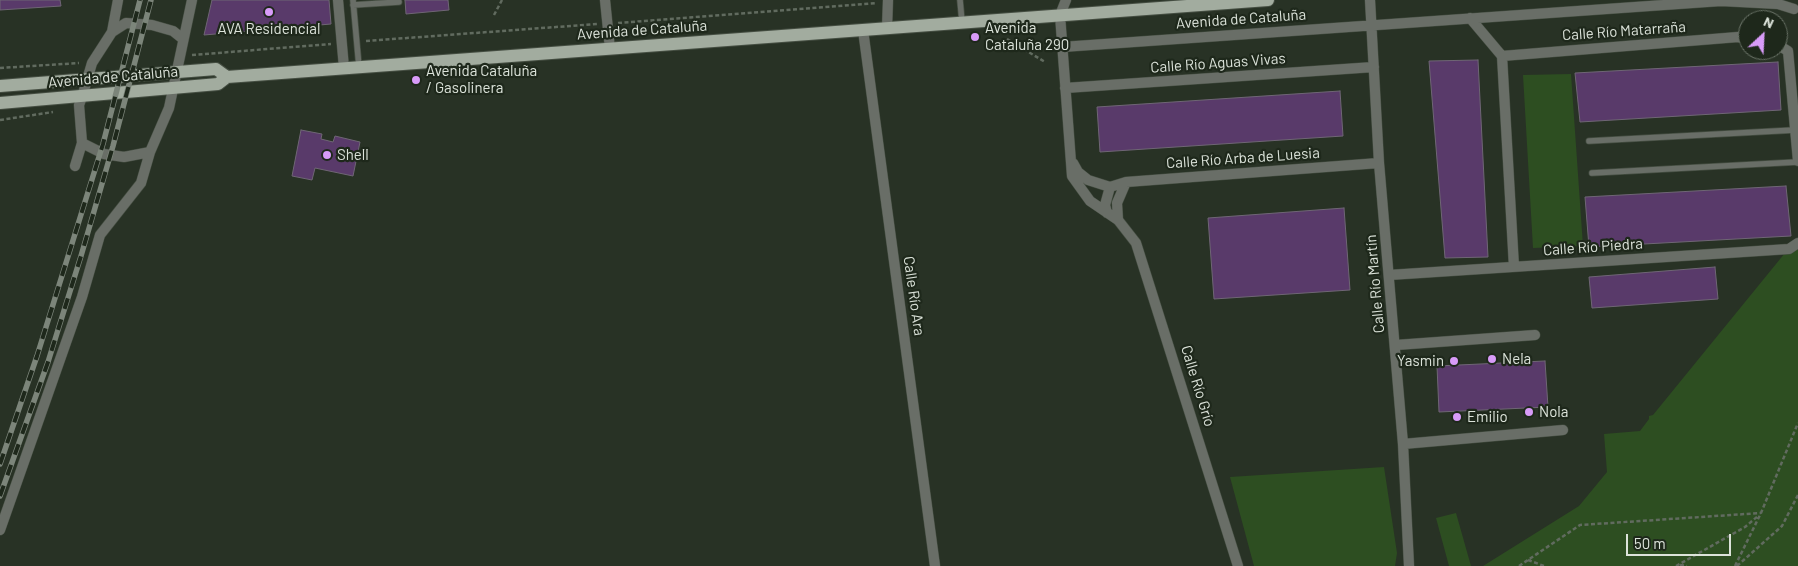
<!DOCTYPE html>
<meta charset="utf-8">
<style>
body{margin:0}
#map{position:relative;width:1798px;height:566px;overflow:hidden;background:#283225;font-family:Barlow,sans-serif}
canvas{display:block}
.north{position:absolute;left:1738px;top:10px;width:50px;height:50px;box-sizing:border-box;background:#1e281b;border:1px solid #6a7367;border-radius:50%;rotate:25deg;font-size:14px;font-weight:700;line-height:20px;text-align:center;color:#dce3da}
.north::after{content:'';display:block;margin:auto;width:18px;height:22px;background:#d89bf8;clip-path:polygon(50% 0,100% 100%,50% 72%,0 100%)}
.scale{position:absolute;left:1626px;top:534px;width:105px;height:22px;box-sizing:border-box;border:2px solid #dce3da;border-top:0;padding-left:6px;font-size:15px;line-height:18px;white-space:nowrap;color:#dce3da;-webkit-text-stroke:4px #1e281b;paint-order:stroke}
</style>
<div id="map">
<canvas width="1798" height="566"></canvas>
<div class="north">N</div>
<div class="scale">50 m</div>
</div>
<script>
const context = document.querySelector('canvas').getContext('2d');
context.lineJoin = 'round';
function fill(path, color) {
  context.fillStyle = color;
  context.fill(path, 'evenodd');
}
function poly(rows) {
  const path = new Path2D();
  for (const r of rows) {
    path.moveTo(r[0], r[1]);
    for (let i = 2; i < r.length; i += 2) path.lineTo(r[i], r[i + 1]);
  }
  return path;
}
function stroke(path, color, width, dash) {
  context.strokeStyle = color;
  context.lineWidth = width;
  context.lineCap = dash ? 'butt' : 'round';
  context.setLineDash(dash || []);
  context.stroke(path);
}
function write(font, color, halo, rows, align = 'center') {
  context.font = font + ' Barlow,sans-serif';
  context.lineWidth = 4.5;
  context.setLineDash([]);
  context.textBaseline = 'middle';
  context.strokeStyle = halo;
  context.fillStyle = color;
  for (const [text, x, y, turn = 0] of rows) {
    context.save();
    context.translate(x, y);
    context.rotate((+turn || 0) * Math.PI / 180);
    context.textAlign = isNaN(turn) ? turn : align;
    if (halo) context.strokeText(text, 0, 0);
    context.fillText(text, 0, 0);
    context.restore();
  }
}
fill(poly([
 [1571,74,1583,246,1533,248,1523,75],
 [1798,237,1798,566,1483,566,1579,506,1607,472,1604,434,1640,431,1649,419,1649,416,1653,415],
 [1384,467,1397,553,1395,566,1254,566,1230,477],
 [1456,513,1471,566,1449,566,1436,518]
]), '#2d4e21');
const building = poly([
 [0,0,60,0,61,6,0,10,0,0],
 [212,0,329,0,331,24,204,35,212,0],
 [405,0,448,0,449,10,406,14,405,0],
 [1478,60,1488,257,1445,258,1429,61,1478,60],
 [1778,62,1781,110,1580,122,1575,73,1778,62],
 [1340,91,1343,136,1100,152,1097,107,1340,91],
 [301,130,322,134,321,139,333,142,335,136,360,142,353,176,315,168,312,180,292,176,301,130],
 [1786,186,1791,236,1589,247,1585,197,1786,186],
 [1344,208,1350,290,1214,299,1208,218,1344,208],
 [1715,267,1718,299,1592,308,1589,277,1715,267],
 [1545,361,1548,407,1439,412,1437,366,1545,361]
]);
fill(building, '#593a6a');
stroke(building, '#6f6675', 1);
const lane = poly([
 [353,0,359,67],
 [960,0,962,22],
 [353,5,399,2],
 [1589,141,1795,130],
 [1592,173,1798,162]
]);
const street = poly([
 [338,0,344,68],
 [605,0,610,49],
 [1066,0,1060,15,1072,176,1090,201,1118,220,1136,243,1238,566],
 [1370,0,1379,163,1403,444,1409,566],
 [1470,18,1502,56,1514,267],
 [887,28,888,0],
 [863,30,935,566],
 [112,32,126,23,152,25,173,31,183,39],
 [1778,45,1788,51,1798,161],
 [1062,47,1721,1,1778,4,1794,9],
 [1502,56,1738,37,1748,39],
 [1065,88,1374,67],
 [82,143,104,154,124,157,150,152],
 [1073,163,1078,172,1088,180,1110,187,1126,182,1379,163],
 [75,166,82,143,79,105,82,97,92,63,112,32,118,0],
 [1107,213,1105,205,1110,187],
 [1118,220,1117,203,1126,182],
 [1389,275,1789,249,1798,243],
 [1396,345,1535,335],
 [1403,444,1563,430],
 [0,530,82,297,100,235,141,183,150,152,169,108,192,0]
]);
const primary = poly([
 [0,86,216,69,227,77],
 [0,103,218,84,227,77,1268,0]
]);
stroke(lane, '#454e42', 7);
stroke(street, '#454e42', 11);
stroke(primary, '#454e42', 14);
stroke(poly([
 [494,15,502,0],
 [618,23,877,3],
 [1007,39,1045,62],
 [366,41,597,24],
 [192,55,331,44],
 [0,68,79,63],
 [0,120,53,112],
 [1528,560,1544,566],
 [1680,565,1687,566],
 [1519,566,1580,525,1761,513],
 [1676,566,1745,527,1758,516],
 [1735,566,1761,513,1798,423],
 [1737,566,1782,526,1798,495]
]), '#616b5f', 2.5, [4, 2.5]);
stroke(lane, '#696e67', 5.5);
stroke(street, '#696e67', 10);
stroke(primary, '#a2ac9f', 12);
const rail = poly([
 [0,464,37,356,103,144,140,0],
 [0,496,48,362,81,256,113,146,151,0]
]);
stroke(rail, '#7c857a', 5.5);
stroke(rail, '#1e281b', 4, [11]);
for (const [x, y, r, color] of [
 [269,12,5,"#d89bf8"],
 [975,37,5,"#d89bf8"],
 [416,80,5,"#d89bf8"],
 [327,155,5,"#d89bf8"],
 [1492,359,5,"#d89bf8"],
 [1454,361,5,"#d89bf8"],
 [1529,412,5,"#d89bf8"],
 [1457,417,5,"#d89bf8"]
]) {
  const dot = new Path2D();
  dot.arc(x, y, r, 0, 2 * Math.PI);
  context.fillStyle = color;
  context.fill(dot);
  stroke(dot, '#1e281b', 2);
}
write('15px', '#dce3da', '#1e281b', [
 ["Avenida de Cataluña",1241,19,-4],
 ["Avenida de Cataluña",642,30,-4],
 ["Calle Río Matarraña",1624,31,-4],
 ["Calle Río Aguas Vivas",1218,63,-4],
 ["Avenida de Cataluña",113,77,-5],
 ["Calle Río Arba de Luesia",1243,158,-4],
 ["Calle Río Piedra",1593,247,-4],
 ["Calle Río Martín",1375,284,-95],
 ["Calle Río Ara",914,296,82],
 ["Calle Río Grío",1198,386,73]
]);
write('15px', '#dce3da', '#1e281b', [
 ["Avenida",985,28],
 ["Cataluña 290",985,45],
 ["AVA Residencial",269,29,"center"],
 ["Avenida Cataluña",426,71],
 ["/ Gasolinera",426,88],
 ["Shell",337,155],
 ["Nela",1502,359],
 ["Yasmin",1444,361,"right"],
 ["Nola",1539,412],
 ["Emilio",1467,417]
], 'left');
</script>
